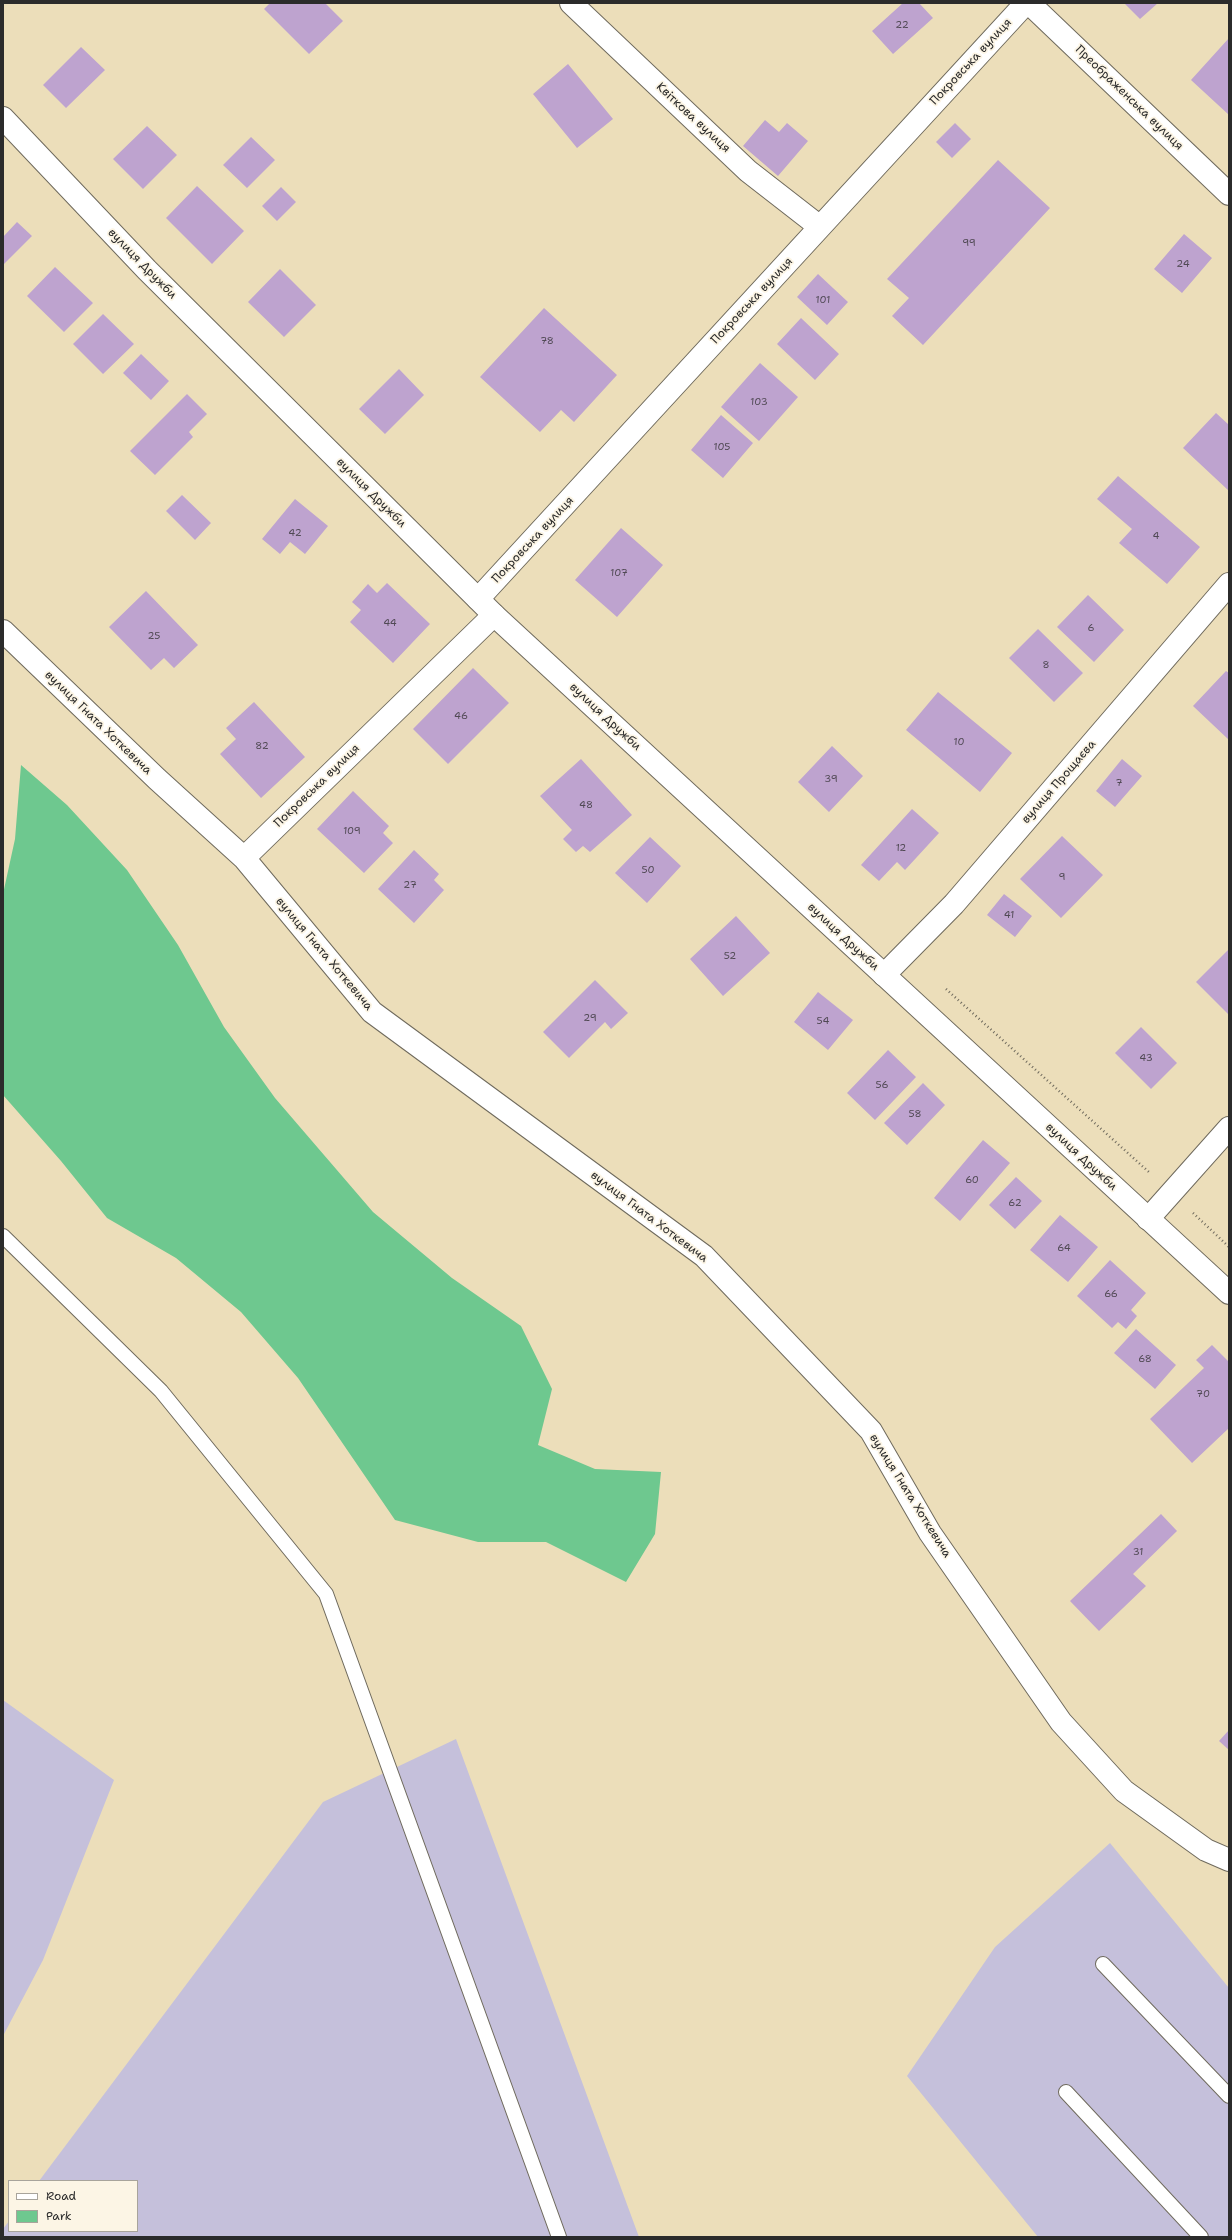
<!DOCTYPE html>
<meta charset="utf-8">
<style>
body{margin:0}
#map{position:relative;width:1232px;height:2240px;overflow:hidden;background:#ecdeba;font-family:"Shantell Sans",sans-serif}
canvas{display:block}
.frame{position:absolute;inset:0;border:4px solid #2b2b2b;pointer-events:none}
.legend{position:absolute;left:8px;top:2180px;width:130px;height:52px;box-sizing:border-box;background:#fcf5e5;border:1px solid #a8a49b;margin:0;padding:5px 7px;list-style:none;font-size:12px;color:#2b2b2b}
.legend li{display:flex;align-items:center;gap:8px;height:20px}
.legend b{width:20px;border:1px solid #a8a49b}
</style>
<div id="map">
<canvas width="1232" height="2240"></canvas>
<div class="frame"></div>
<ul class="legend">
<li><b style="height:5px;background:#fff"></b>Road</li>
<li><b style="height:11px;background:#6ec88f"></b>Park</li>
</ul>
</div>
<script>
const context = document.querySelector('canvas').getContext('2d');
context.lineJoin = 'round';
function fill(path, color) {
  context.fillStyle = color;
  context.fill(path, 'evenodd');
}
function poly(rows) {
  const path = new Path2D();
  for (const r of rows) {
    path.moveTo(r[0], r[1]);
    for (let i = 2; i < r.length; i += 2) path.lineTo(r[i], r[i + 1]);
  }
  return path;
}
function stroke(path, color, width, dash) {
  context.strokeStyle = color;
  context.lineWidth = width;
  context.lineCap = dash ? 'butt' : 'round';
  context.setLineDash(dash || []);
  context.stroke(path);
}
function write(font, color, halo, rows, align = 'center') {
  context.font = font + ' "Shantell Sans",sans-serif';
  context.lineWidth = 3.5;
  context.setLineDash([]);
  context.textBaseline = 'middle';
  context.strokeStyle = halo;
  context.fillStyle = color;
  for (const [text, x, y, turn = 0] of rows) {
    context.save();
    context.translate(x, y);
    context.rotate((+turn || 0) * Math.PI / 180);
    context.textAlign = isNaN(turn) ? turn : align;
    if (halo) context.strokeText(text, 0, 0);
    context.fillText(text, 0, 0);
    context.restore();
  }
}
fill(poly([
 [3,1700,114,1780,43,1960,3,2036],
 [456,1739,639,2237,3,2237,3,2229,9,2221,9,2231,137,2231,137,2181,39,2181,323,1802],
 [1110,1843,1229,1988,1229,2237,1038,2237,907,2076,995,1947]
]), '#c5c0db');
fill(poly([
 [21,765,67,805,127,870,178,945,224,1027,275,1098,373,1212,452,1278,521,1326,552,1389,538,1445,595,1469,661,1472,655,1534,626,1582,546,1542,478,1542,395,1520,298,1378,241,1312,176,1258,107,1218,61,1161,3,1095,3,894,15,839]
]), '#6ec88f');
fill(poly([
 [270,3,325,3,343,21,309,54,264,9],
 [903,3,919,3,933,18,893,54,872,31],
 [1124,3,1158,3,1140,19],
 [1229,38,1229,115,1191,80],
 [81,47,105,70,66,108,43,85],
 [568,64,613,119,577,148,533,94],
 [765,120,779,132,787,123,808,141,778,176,743,146],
 [955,123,971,139,952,158,936,142],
 [147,126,177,155,143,189,113,159],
 [251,137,275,160,247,188,223,165],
 [998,160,1050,208,923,345,892,316,909,298,887,279],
 [197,186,244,231,212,264,166,218],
 [281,187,296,202,277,221,262,206],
 [17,222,32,236,3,265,3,237],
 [1184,234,1212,258,1182,293,1154,269],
 [55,267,93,303,64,332,27,296],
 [280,269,316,305,284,337,248,302],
 [818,274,848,302,827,325,797,297],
 [544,308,617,375,574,422,561,410,540,432,480,377],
 [103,314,134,344,103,374,73,344],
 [801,318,839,354,815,380,777,344],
 [141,354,169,381,151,400,123,373],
 [760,363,798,397,759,441,721,407],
 [399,369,424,395,385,434,359,409],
 [187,394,207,414,189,432,193,437,155,475,130,451],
 [1216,413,1229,425,1229,491,1183,448],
 [721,415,753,443,723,478,691,450],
 [1118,476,1200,547,1167,584,1119,543,1132,529,1097,499],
 [182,495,211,523,195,540,166,511],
 [295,499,328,526,305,554,290,542,280,554,262,539],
 [621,528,663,565,617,617,575,580],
 [387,583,430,624,393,663,350,622,361,610,352,602,368,584,377,593],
 [146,591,198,645,174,668,164,658,151,670,109,627],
 [1088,595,1124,630,1094,662,1057,627],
 [1038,629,1083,673,1054,702,1009,658],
 [473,668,509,703,448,764,413,729],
 [1226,671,1229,673,1229,740,1193,706],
 [938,692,1012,753,980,792,906,730],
 [254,702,305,757,261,798,220,754,236,739,226,728],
 [832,746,863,776,829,812,798,782],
 [581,759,632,815,590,852,583,846,576,852,563,839,572,830,540,796],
 [1122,759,1142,776,1115,807,1096,791],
 [353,791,389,826,383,833,393,843,364,873,317,829],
 [912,809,939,833,905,870,897,862,879,881,861,865],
 [1062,836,1103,875,1061,918,1020,879],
 [650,837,681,866,647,903,615,873],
 [414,850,439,874,434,880,444,890,414,923,378,889],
 [1004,894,1032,916,1015,937,987,915],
 [736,916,770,953,723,996,690,959],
 [1229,949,1229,1015,1196,982],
 [595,980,628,1013,611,1029,605,1022,569,1058,543,1032],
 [818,992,853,1020,828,1050,794,1022],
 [1141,1027,1177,1063,1151,1089,1115,1053],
 [888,1050,916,1077,875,1120,847,1093],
 [923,1083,945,1105,907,1145,884,1123],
 [983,1140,1010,1163,960,1221,934,1198],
 [1016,1177,1042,1201,1015,1229,989,1205],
 [1060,1215,1098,1247,1068,1282,1030,1250],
 [1110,1260,1146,1293,1131,1310,1137,1316,1126,1329,1118,1322,1112,1328,1077,1296],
 [1136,1329,1176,1365,1155,1389,1114,1353],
 [1212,1345,1229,1362,1229,1428,1192,1463,1150,1419,1204,1368,1196,1360],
 [1161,1514,1177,1531,1133,1574,1146,1586,1099,1631,1070,1601],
 [1229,1730,1229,1750,1219,1741]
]), '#bea3cf');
const service = poly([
 [3,1236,161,1391,326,1594,559,2237],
 [1103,1964,1229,2096],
 [1066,2092,1201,2237]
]);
const minor = poly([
 [571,3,748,171,820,227],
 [1029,3,1229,194],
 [478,599,1026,3],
 [3,631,157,779,244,858,372,1012,704,1256,871,1431,930,1533,1061,1722,1124,1791,1206,1850,1229,1860],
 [244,858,494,615],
 [884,975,954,904,1229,584],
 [1148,1219,1229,1128]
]);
const tertiary = poly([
 [3,118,147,270,494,615,1229,1293]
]);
stroke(service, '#6f6a5d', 16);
stroke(minor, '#6f6a5d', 24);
stroke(tertiary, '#6f6a5d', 24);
stroke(poly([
 [946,989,1150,1173],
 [1193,1213,1229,1247]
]), '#6f6a5d', 2.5, [1, 3]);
stroke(service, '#fff', 14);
stroke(minor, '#fff', 22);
stroke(tertiary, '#fff', 22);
write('10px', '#504954', null, [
 ["22",902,25],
 ["99",969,243],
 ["24",1183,264],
 ["101",823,300],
 ["78",547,341],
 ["103",759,402],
 ["105",722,447],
 ["42",295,533],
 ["4",1156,536],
 ["107",619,573],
 ["44",390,623],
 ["6",1091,628],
 ["25",154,636],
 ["8",1046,665],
 ["46",461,716],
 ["10",959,742],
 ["82",262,746],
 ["39",831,779],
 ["7",1119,783],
 ["48",586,805],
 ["109",352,831],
 ["12",901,848],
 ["50",648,870],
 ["9",1062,877],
 ["27",410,885],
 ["41",1009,915],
 ["52",730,956],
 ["29",590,1018],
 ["54",823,1021],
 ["43",1146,1058],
 ["56",882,1085],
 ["58",915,1114],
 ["60",972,1180],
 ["62",1015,1203],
 ["64",1064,1248],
 ["66",1111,1294],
 ["68",1145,1359],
 ["70",1203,1394],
 ["31",1138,1552]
]);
write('12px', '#2b2b2b', '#fcf5e5', [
 ["Покровська вулиця",971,62,-47],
 ["Преображенська вулиця",1129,98,44],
 ["Квіткова вулиця",693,118,43],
 ["вулиця Дружби",142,264,46],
 ["Покровська вулиця",752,301,-47],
 ["вулиця Дружби",371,493,45],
 ["Покровська вулиця",533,540,-47],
 ["вулиця Дружби",605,717,43],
 ["вулиця Гната Хоткевича",98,723,44],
 ["вулиця Прощаєва",1059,782,-49],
 ["Покровська вулиця",317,786,-44],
 ["вулиця Дружби",843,937,43],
 ["вулиця Гната Хоткевича",324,954,50],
 ["вулиця Дружби",1081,1157,43],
 ["вулиця Гната Хоткевича",649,1217,37],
 ["вулиця Гната Хоткевича",910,1496,58]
]);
</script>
